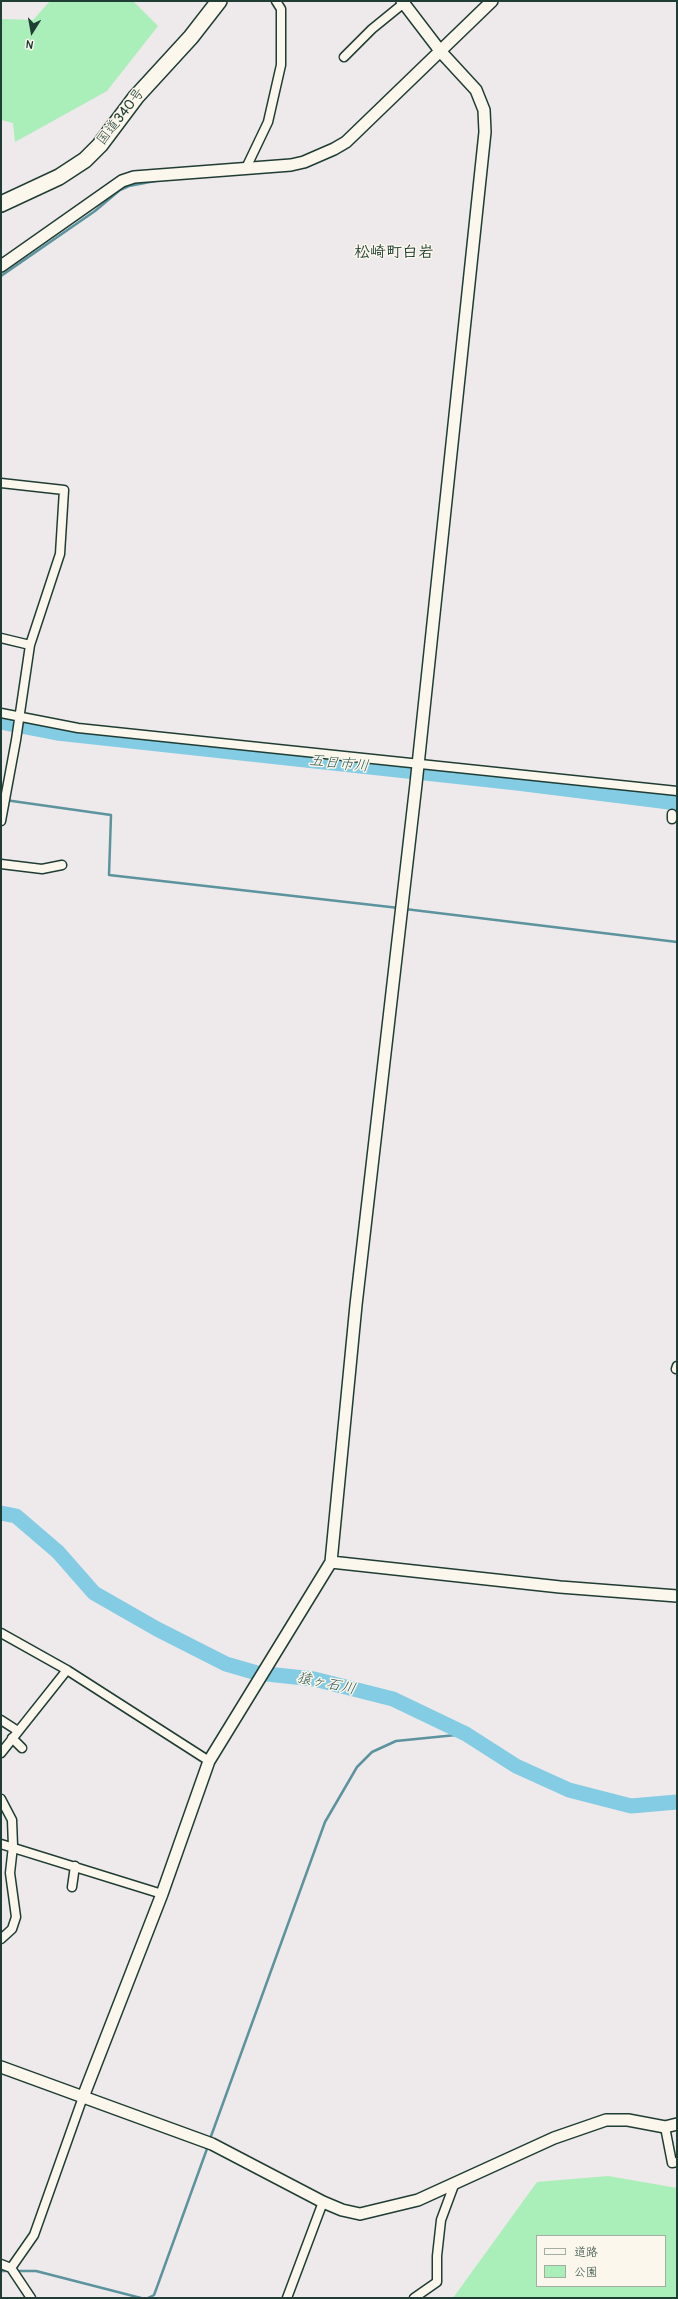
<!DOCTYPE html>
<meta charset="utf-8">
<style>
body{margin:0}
#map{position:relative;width:678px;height:2299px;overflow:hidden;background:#eee9ea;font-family:Pangolin,"Klee One",sans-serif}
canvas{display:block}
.frame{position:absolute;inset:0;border:2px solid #1f3d34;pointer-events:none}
.legend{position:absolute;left:536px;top:2235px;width:130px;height:52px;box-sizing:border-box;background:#fbf7ec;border:1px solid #a3ada2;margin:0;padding:5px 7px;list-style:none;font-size:12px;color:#1f3d34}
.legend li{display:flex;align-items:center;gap:8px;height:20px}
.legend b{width:20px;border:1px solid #a3ada2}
.north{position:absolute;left:12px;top:12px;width:40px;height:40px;-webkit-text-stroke:3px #fbf7ec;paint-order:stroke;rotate:191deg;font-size:11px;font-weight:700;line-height:16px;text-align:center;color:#1f3d34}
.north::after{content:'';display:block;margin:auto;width:14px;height:18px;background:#1f3d34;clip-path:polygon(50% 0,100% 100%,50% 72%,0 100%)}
</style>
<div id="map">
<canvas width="678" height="2299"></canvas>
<div class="frame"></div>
<ul class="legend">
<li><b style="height:5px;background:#fbf7ec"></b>道路</li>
<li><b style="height:11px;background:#aaeeb9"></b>公園</li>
</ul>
<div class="north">N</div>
</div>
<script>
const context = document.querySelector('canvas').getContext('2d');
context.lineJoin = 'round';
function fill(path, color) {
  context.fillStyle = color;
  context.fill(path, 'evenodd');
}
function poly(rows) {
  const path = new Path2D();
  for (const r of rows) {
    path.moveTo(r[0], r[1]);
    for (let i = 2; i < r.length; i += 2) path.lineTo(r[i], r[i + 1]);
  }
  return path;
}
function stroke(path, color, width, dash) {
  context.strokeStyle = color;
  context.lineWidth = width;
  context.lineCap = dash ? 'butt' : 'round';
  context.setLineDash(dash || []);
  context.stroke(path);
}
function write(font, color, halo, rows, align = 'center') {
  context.font = font + ' Pangolin,"Klee One",sans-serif';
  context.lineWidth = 3;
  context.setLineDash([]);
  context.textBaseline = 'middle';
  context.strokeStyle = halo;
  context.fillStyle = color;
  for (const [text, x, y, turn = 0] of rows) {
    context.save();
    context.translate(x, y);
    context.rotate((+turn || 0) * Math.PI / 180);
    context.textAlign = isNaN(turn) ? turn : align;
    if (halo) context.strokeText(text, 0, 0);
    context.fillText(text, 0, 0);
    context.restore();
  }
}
fill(poly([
 [50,1,133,1,158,26,107,91,15,142,13,123,1,120,1,19,33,20],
 [608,2176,677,2188,677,2298,453,2298,537,2182],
 [537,2236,665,2236,665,2286,537,2286]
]), '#aaeeb9');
stroke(poly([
 [1,276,95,211,120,190,129,186,155,181],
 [5,800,111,815,109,875,399,908],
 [405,909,677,942],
 [210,2139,325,1822,357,1767,372,1752,396,1741,466,1734],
 [1,2271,36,2271,141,2298],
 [148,2298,154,2295,157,2287,208,2146]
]), '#5b939e', 2.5);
stroke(poly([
 [1,722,57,733,517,783,677,803],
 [1,1513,16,1516,58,1552,94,1593,157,1629,226,1664,257,1673,314,1679,393,1699,466,1734,516,1766,569,1790,631,1806,677,1802]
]), '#83cce4', 15);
const street = poly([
 [344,57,372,29,404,3],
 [246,168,268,122,281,65,281,9,276,1],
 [1,483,64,490,60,554,30,645,16,740,1,821],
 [1,638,30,645],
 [1,713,78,728,677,791],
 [672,819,672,814],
 [1,864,42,869,62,865],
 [676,1369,677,1366],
 [1,1633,67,1670,209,1761],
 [1,1720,18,1731],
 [12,1738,22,1748],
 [1,1753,67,1670],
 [1,1799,12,1820,13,1846,10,1873,16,1917,12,1929,1,1939],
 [1,1844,162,1894],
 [72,1887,75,1866],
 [665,2127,672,2163,677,2162],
 [1,2264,11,2268,31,2298],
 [11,2268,34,2235,83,2097],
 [287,2298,323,2202],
 [414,2298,437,2282,437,2256,441,2220,454,2185]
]);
const secondary = poly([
 [1,266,122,181,134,177,291,165,304,162,334,149,346,142,492,1],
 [331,1562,560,1587,677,1596],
 [1,2067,212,2144,323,2202,342,2210,360,2214,418,2200,554,2138,606,2120,628,2120,665,2127,677,2124],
 [83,2097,162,1894,209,1761,331,1562,356,1305,416,784,485,132,484,110,476,90,441,52,402,1]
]);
const highway = poly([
 [1,204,59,177,85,160,100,145,136,97,191,37,219,1]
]);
stroke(street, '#1f3d34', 11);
stroke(secondary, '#1f3d34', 14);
stroke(highway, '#1f3d34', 18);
stroke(street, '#fbf7ec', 8);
stroke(secondary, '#fbf7ec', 11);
stroke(highway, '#fbf7ec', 15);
write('14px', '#1f3d34', '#fbf7ec', [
 ["国道340号",121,117,-52]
]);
write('italic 15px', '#335a57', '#fbf7ec', [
 ["五日市川",339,764,6],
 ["猿ヶ石川",326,1684,12]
]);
write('bold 16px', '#1f3d34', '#fbf7ec', [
 ["松崎町白岩",394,253]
]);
</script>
